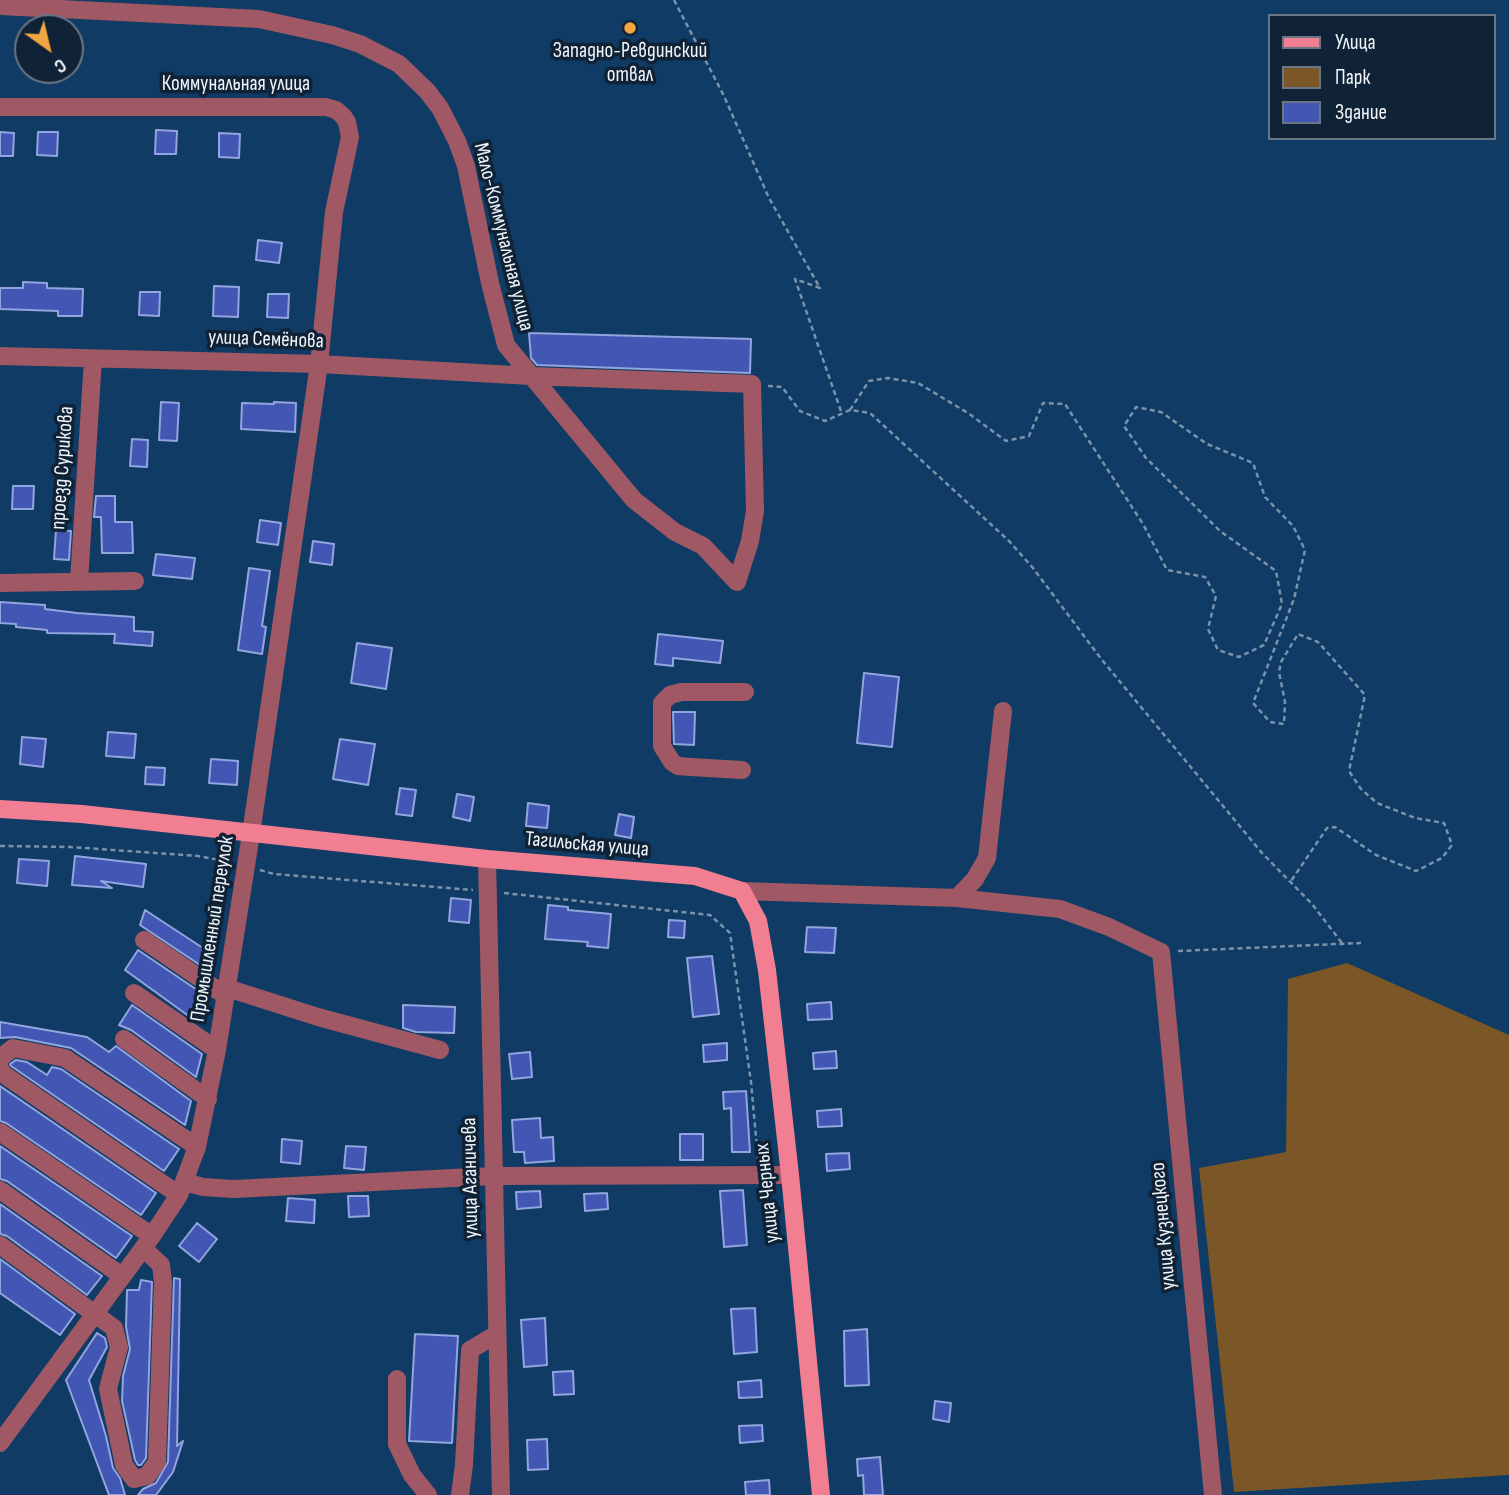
<!DOCTYPE html>
<meta charset="utf-8">
<style>
body{margin:0}
#map{position:relative;width:1509px;height:1495px;overflow:hidden;background:#0f3b64;font-family:"Sofia Sans Condensed",sans-serif}
canvas{display:block}
.legend{position:absolute;left:1268px;top:14px;width:228px;height:126px;box-sizing:border-box;background:#102235;border:2px solid #6a7684;margin:0;padding:9px 12px;list-style:none;font-size:21px;color:#f0f5fa}
.legend li{display:flex;align-items:center;gap:14px;height:35px}
.legend b{width:35px;border:2px solid #6a7684}
.north{position:absolute;left:14px;top:14px;width:70px;height:70px;box-sizing:border-box;background:#102235;border:2px solid #6a7684;border-radius:50%;rotate:146deg;font-size:19px;font-weight:700;line-height:28px;text-align:center;color:#f0f5fa}
.north::after{content:'';display:block;margin:auto;width:24px;height:32px;background:#f1a63f;clip-path:polygon(50% 0,100% 100%,50% 72%,0 100%)}
</style>
<div id="map">
<canvas width="1509" height="1495"></canvas>
<ul class="legend">
<li><b style="height:9px;background:#f27e91"></b>Улица</li>
<li><b style="height:19px;background:#7b5626"></b>Парк</li>
<li><b style="height:19px;background:#4256b4"></b>Здание</li>
</ul>
<div class="north">С</div>
</div>
<script>
const context = document.querySelector('canvas').getContext('2d');
context.lineJoin = 'round';
function fill(path, color) {
  context.fillStyle = color;
  context.fill(path, 'evenodd');
}
function poly(rows) {
  const path = new Path2D();
  for (const r of rows) {
    path.moveTo(r[0], r[1]);
    for (let i = 2; i < r.length; i += 2) path.lineTo(r[i], r[i + 1]);
  }
  return path;
}
function stroke(path, color, width, dash) {
  context.strokeStyle = color;
  context.lineWidth = width;
  context.lineCap = dash ? 'butt' : 'round';
  context.setLineDash(dash || []);
  context.stroke(path);
}
function write(font, color, halo, rows, align = 'center') {
  context.font = font + ' "Sofia Sans Condensed",sans-serif';
  context.lineWidth = 7;
  context.setLineDash([]);
  context.textBaseline = 'middle';
  context.strokeStyle = halo;
  context.fillStyle = color;
  for (const [text, x, y, turn = 0] of rows) {
    context.save();
    context.translate(x, y);
    context.rotate((+turn || 0) * Math.PI / 180);
    context.textAlign = isNaN(turn) ? turn : align;
    if (halo) context.strokeText(text, 0, 0);
    context.fillText(text, 0, 0);
    context.restore();
  }
}
fill(poly([
 [1347,963,1509,1035,1509,1475,1234,1492,1199,1168,1286,1152,1288,979]
]), '#7b5626');
const building = poly([
 [156,130,177,131,176,154,155,154,156,130],
 [0,132,14,133,13,156,0,156,0,132],
 [38,132,58,132,57,156,37,155,38,132],
 [219,133,240,134,239,158,219,157,219,133],
 [258,240,282,243,279,263,256,260,258,240],
 [23,282,47,283,47,288,83,289,82,316,58,316,58,311,0,309,0,288,23,288,23,282],
 [214,286,239,287,238,317,213,316,214,286],
 [140,292,160,292,159,316,139,315,140,292],
 [268,294,289,294,288,318,267,317,268,294],
 [529,333,751,339,750,373,537,365,531,358,529,333],
 [161,402,179,403,177,441,159,440,161,402],
 [274,402,296,403,295,432,241,429,242,403,274,404,274,402],
 [132,439,148,440,147,467,130,466,132,439],
 [13,486,34,486,33,509,12,509,13,486],
 [96,496,115,496,115,522,132,522,133,553,102,553,101,517,94,517,96,496],
 [260,520,281,523,278,545,257,542,260,520],
 [56,530,71,531,69,560,54,559,56,530],
 [313,541,334,544,332,565,310,562,313,541],
 [156,554,195,558,192,579,153,575,156,554],
 [249,568,270,571,262,626,266,627,262,654,238,650,249,568],
 [0,602,45,605,45,609,77,613,134,617,134,631,153,632,152,646,114,643,115,634,47,633,47,630,16,627,16,624,0,623,0,602],
 [658,634,723,641,720,663,673,658,673,666,655,664,658,634],
 [357,643,392,648,386,689,351,683,357,643],
 [864,673,899,677,892,747,857,743,864,673],
 [673,712,695,712,694,745,674,744,673,712],
 [108,732,136,734,134,758,106,756,108,732],
 [22,737,46,739,43,767,20,764,22,737],
 [340,739,375,744,368,785,333,779,340,739],
 [211,759,238,761,237,785,209,783,211,759],
 [146,767,165,768,164,785,145,784,146,767],
 [400,788,416,790,412,816,396,814,400,788],
 [457,794,474,797,470,821,453,817,457,794],
 [528,803,549,806,547,828,526,826,528,803],
 [619,814,634,817,631,838,615,835,619,814],
 [75,856,146,864,143,887,101,881,112,888,72,885,75,856],
 [19,859,49,861,47,886,17,883,19,859],
 [451,898,471,900,469,923,449,921,451,898],
 [548,905,568,907,568,910,611,914,608,948,587,946,588,942,545,939,548,905],
 [145,910,215,956,209,971,140,925,145,910],
 [669,920,685,921,684,938,668,937,669,920],
 [807,927,836,928,834,953,805,952,807,927],
 [138,950,206,996,197,1022,125,970,138,950],
 [712,956,719,1014,693,1017,687,958,712,956],
 [831,1002,832,1019,808,1020,807,1004,831,1002],
 [132,1005,202,1054,196,1077,131,1030,119,1025,132,1005],
 [403,1005,455,1007,454,1033,416,1032,403,1028,403,1005],
 [0,1022,87,1037,109,1052,116,1046,191,1101,185,1125,71,1048,15,1037,0,1038,0,1022],
 [727,1043,727,1060,704,1062,703,1045,727,1043],
 [836,1051,837,1068,814,1069,813,1053,836,1051],
 [530,1052,532,1077,512,1079,509,1054,530,1052],
 [16,1060,27,1062,47,1075,52,1067,61,1069,179,1149,164,1171,11,1066,10,1064,16,1060],
 [0,1086,156,1193,141,1215,6,1123,0,1121,0,1086],
 [746,1091,750,1152,732,1152,731,1108,724,1109,723,1092,746,1091],
 [841,1109,842,1126,818,1127,817,1111,841,1109],
 [540,1118,541,1138,553,1137,554,1161,525,1163,524,1152,514,1152,512,1120,540,1118],
 [680,1134,703,1134,703,1160,680,1160,680,1134],
 [282,1139,302,1141,300,1164,281,1162,282,1139],
 [0,1146,132,1236,116,1258,7,1181,0,1179,0,1146],
 [346,1146,366,1147,364,1170,344,1168,346,1146],
 [849,1153,850,1169,827,1171,826,1154,849,1153],
 [743,1190,747,1245,724,1247,720,1191,743,1190],
 [540,1191,541,1207,517,1209,516,1192,540,1191],
 [607,1193,608,1209,585,1211,584,1194,607,1193],
 [348,1196,368,1196,369,1216,349,1217,348,1196],
 [288,1198,315,1200,314,1223,286,1221,288,1198],
 [0,1204,102,1276,87,1295,7,1236,0,1234,0,1204],
 [197,1223,217,1239,199,1262,179,1246,197,1223],
 [0,1259,75,1314,60,1335,0,1293,0,1259],
 [174,1278,180,1279,177,1446,183,1441,173,1472,156,1495,138,1495,143,1489,156,1483,168,1462,174,1278],
 [141,1280,152,1282,146,1458,141,1465,138,1465,135,1460,122,1401,123,1376,130,1349,126,1327,127,1290,139,1290,141,1280],
 [755,1308,757,1352,734,1354,731,1309,755,1308],
 [545,1318,547,1365,524,1367,521,1320,545,1318],
 [867,1329,869,1385,845,1386,844,1331,867,1329],
 [97,1333,105,1338,107,1347,89,1380,106,1436,113,1468,120,1478,125,1495,109,1495,66,1380,97,1333],
 [415,1334,458,1336,452,1443,409,1441,415,1334],
 [573,1371,574,1394,554,1395,553,1372,573,1371],
 [761,1380,762,1397,739,1398,738,1382,761,1380],
 [935,1401,951,1403,949,1422,933,1419,935,1401],
 [762,1425,763,1441,740,1443,739,1426,762,1425],
 [547,1439,548,1469,528,1470,527,1440,547,1439],
 [880,1457,883,1495,864,1495,863,1475,858,1476,857,1459,880,1457],
 [769,1480,770,1495,746,1495,745,1482,769,1480]
]);
fill(building, '#4256b4');
stroke(building, '#93a5de', 2);
stroke(poly([
 [674,0,724,96,769,198,820,288,795,279,842,414],
 [768,386,782,387,800,411,825,421,850,410,870,413,1009,541,1033,568,1102,660,1262,853,1312,904,1342,943],
 [850,410,869,381,888,378,918,383,968,413,1006,441,1029,436,1043,403,1065,404,1143,524,1167,570,1205,577,1216,596,1208,629,1218,650,1239,657,1264,645,1282,604,1276,571,1220,531,1146,458,1124,426,1136,407,1161,412,1207,444,1253,463,1265,497,1293,526,1305,550,1294,599,1253,703,1270,722,1284,724,1285,702,1279,672,1281,662,1298,634,1318,642,1365,695,1349,771,1361,789,1377,803,1415,818,1444,823,1452,845,1442,858,1416,871,1376,855,1335,827,1327,828,1291,881],
 [0,846,71,847,198,856,230,862],
 [260,870,274,874,473,890],
 [504,893,710,915,730,933,751,1082,758,1159],
 [1178,951,1361,943]
]), '#7a93ab', 2.5, [5, 3.5]);
stroke(poly([
 [0,6,259,19,332,35,360,44,399,64,427,91,440,108,457,141,466,166,490,283,506,345,634,500,675,532,703,546,737,582],
 [0,107,326,107,336,110,343,116,347,122,350,137,334,212,319,364,251,834,217,1050,197,1147,179,1195,152,1236,0,1443],
 [0,356,319,364,531,376,752,384,755,511,750,541,737,582],
 [79,581,93,359],
 [0,583,135,581],
 [742,770,691,767,678,766,672,762,662,746,662,703,670,695,681,692,745,692],
 [487,859,501,1495],
 [742,891,957,898,1060,909,1109,927,1161,952,1213,1495],
 [957,898,975,879,987,858,1003,711],
 [144,940,226,996],
 [227,988,318,1017,440,1050],
 [134,993,217,1050],
 [124,1039,208,1099],
 [0,1058,13,1048,65,1058,197,1147],
 [0,1069,3,1074,179,1195],
 [0,1132,152,1236],
 [185,1182,203,1187,234,1189,493,1176,790,1175],
 [0,1190,122,1276],
 [0,1245,114,1328,119,1347,108,1389,124,1465,134,1479,147,1476,157,1462,163,1282,161,1265,143,1248],
 [397,1379,397,1444,412,1475,428,1495],
 [460,1495,464,1465,470,1350,497,1334]
]), '#a05964', 18);
stroke(poly([
 [0,809,82,814,487,859,695,876,742,891,758,921,767,970,790,1175,821,1495]
]), '#f27e91', 18);
for (const [x, y, r, color] of [
 [630,28,7,"#f1a63f"]
]) {
  const dot = new Path2D();
  dot.arc(x, y, r, 0, 2 * Math.PI);
  context.fillStyle = color;
  context.fill(dot);
  stroke(dot, '#102235', 2.5);
}
write('21px', '#f0f5fa', '#102235', [
 ["Западно-Ревдинский",630,52],
 ["отвал",630,76]
]);
write('21px', '#f0f5fa', '#102235', [
 ["Коммунальная улица",236,85],
 ["Мало-Коммунальная улица",503,237,76],
 ["улица Семёнова",266,340,2],
 ["проезд Сурикова",63,468,-86],
 ["Тагильская улица",587,845,5],
 ["Промышленный переулок",213,929,-81],
 ["улица Аганичева",471,1178,-91],
 ["улица Черных",768,1193,-96],
 ["улица Кузнецкого",1164,1226,-95]
]);
</script>
